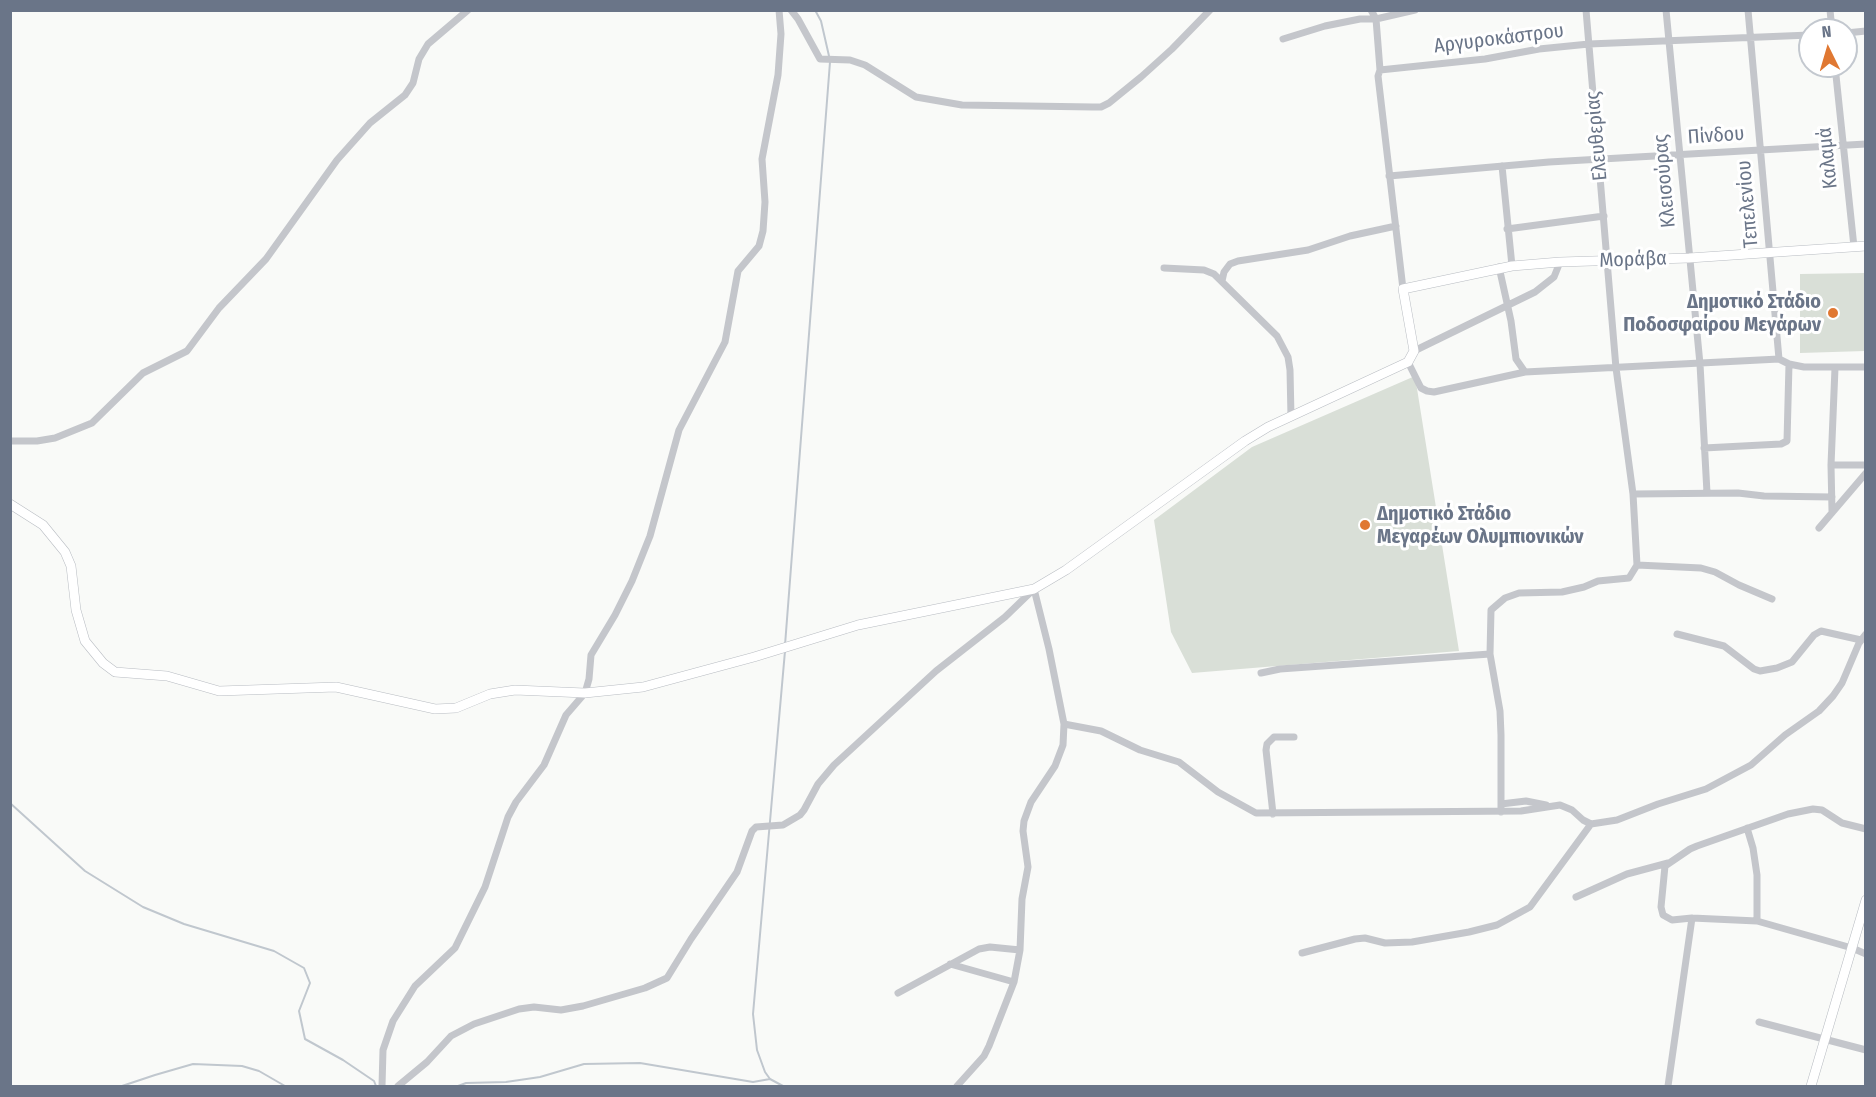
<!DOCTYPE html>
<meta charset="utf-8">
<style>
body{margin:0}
#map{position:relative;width:1876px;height:1097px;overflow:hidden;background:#f9faf8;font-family:"Fira Sans Condensed",sans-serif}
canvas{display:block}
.frame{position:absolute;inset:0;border:12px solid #6a7588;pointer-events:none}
.north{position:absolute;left:1798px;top:18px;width:60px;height:60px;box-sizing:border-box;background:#fff;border:2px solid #c3c8cf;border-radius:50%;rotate:355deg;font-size:16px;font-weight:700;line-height:24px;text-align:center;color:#6a7588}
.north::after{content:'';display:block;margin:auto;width:21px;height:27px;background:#e07832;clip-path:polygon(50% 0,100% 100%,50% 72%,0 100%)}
</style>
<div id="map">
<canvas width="1876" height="1097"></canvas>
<div class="frame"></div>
<div class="north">N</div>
</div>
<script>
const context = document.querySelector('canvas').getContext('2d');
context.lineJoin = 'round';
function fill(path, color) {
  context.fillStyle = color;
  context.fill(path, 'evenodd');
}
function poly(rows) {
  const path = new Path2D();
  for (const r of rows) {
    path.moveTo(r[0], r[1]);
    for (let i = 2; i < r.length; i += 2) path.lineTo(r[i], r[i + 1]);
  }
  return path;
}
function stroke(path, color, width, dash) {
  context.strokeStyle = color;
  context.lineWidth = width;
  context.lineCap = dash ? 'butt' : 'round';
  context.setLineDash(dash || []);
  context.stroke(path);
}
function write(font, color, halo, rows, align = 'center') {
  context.font = font + ' "Fira Sans Condensed",sans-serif';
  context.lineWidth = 6;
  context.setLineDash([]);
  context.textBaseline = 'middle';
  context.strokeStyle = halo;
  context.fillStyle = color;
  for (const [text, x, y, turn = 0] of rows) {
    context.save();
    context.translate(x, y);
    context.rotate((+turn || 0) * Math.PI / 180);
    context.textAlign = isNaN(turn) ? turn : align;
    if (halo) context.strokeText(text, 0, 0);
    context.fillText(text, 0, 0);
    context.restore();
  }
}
fill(poly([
 [1865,273,1865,351,1800,353,1800,274],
 [1415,376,1459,651,1192,673,1171,632,1154,520,1252,447]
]), '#d9dfd7');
stroke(poly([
 [815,10,821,21,829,56],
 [785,645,830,62],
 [10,803,85,871,143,907,184,924,274,951,304,968,310,983,299,1011,305,1039,343,1060,374,1081,376,1086],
 [122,1086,155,1075,193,1064,242,1066,259,1071,285,1086],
 [458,1086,466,1083,506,1082,540,1077,584,1064,640,1063,753,1082,770,1079],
 [783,1086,770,1079,765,1072,757,1050,753,1014,785,651]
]), '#c0c7ce', 2);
const secondary = poly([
 [10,504,43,525,65,552,71,566,76,610,85,641,103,663,115,672,167,676,219,691,336,687,435,709,456,708,490,694,515,690,585,693,643,687,754,657,858,625,1034,589,1066,570,1245,441,1268,427,1408,362,1414,351,1403,289,1512,266,1560,262,1689,258,1866,246],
 [1811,1086,1866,900]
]);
stroke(secondary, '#b8bcc2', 10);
stroke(poly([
 [791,10,798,19,820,59,850,60,865,65,916,97,962,105,1093,107,1101,107,1109,103,1141,77,1172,49,1210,10],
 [1666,10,1700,364,1707,493],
 [1748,10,1779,359],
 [1830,10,1832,30],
 [1846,33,1866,31],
 [1283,39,1325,26,1360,19,1376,19,1371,10],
 [1835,66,1854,247],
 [1380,70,1376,19,1415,10],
 [1502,166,1512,266],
 [1389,176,1549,162,1866,144],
 [1507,229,1604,216],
 [1499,267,1511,321,1516,359,1525,372,1779,359,1789,364,1804,367,1866,367],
 [1164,268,1204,270,1214,274,1277,336,1288,357,1290,370,1291,417],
 [1222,281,1224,272,1230,264,1238,261,1308,250,1350,236,1396,226],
 [1403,289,1378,76,1380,70,1485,59,1539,49,1589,44,1810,35],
 [1414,351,1535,292,1554,277,1560,262],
 [1408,362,1421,388,1427,391,1434,392,1525,372],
 [10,441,37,441,55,438,92,423,143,373,187,351,219,308,266,259,337,160,370,123,405,95,413,83,419,59,428,44,468,10],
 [1704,448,1781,444,1787,441,1789,364],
 [1831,465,1866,465],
 [1633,494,1738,493,1764,496,1832,497],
 [1832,511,1831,465,1835,368],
 [1819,528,1866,473],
 [1637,565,1701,568,1715,572,1739,585,1772,599],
 [1677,634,1724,646,1754,669,1760,671,1777,668,1792,662,1814,635,1821,631,1861,640],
 [1261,673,1280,669,1490,654],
 [1064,724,1101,731,1140,750,1179,762,1218,792,1256,813,1521,811,1560,805,1572,810,1583,820,1591,824,1617,820,1658,804,1706,789,1751,765,1785,735,1819,711,1833,696,1842,683,1859,643,1866,634],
 [1501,804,1526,801,1546,805],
 [1501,812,1501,735,1500,711,1490,654,1491,610,1505,598,1519,593,1562,592,1584,587,1598,581,1629,578,1637,565,1633,494,1616,368,1586,10],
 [1273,814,1266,750,1267,744,1274,737,1294,737],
 [1747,828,1753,848,1757,875,1757,921],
 [1866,829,1842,823,1822,810,1813,809,1788,814,1697,846,1690,849,1665,866,1661,907,1663,915,1672,920,1692,918,1757,921,1852,948,1866,954],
 [1576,897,1627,874,1668,863],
 [1302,953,1355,939,1365,938,1385,943,1412,942,1469,932,1497,925,1530,907,1591,824],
 [950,964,1014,982],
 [898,993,979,949,990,947,1020,950],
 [1759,1022,1866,1050],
 [382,1086,383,1050,393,1021,415,986,455,948,485,887,508,817,516,802,544,765,566,715,585,693,589,679,591,655,615,615,632,581,650,536,679,430,725,342,738,271,759,246,763,231,765,202,762,159,778,75,781,34,779,10],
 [398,1086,427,1062,451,1036,474,1024,519,1009,534,1007,561,1010,583,1006,645,988,667,978,691,939,737,872,752,831,756,827,783,825,800,815,804,810,818,784,834,765,936,671,1005,617,1034,589],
 [957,1086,984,1056,989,1046,1014,982,1020,950,1022,899,1028,867,1023,831,1024,821,1031,802,1055,766,1063,745,1064,724,1049,649,1034,589],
 [1668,1086,1692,918]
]), '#c4c6cb', 7);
stroke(secondary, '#fff', 9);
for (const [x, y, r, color] of [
 [1833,313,6,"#e07832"],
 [1365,525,6,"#e07832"]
]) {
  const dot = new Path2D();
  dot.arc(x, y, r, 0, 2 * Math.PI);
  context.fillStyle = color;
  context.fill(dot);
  stroke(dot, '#fff', 2);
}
write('20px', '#6a7588', '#fff', [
 ["Αργυροκάστρου",1499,39,-7],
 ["Ελευθερίας",1597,136,-95],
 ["Πίνδου",1716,136,-4],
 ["Καλαμά",1828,158,-96],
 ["Κλεισούρας",1665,181,-95],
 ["Τεπελενίου",1748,204,-95],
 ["Μοράβα",1633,260,-2]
]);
write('bold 20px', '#6a7588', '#fff', [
 ["Δημοτικό Στάδιο",1821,302],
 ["Ποδοσφαίρου Μεγάρων",1821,325],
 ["Δημοτικό Στάδιο",1377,514,"left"],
 ["Μεγαρέων Ολυμπιονικών",1377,537,"left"]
], 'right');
</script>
